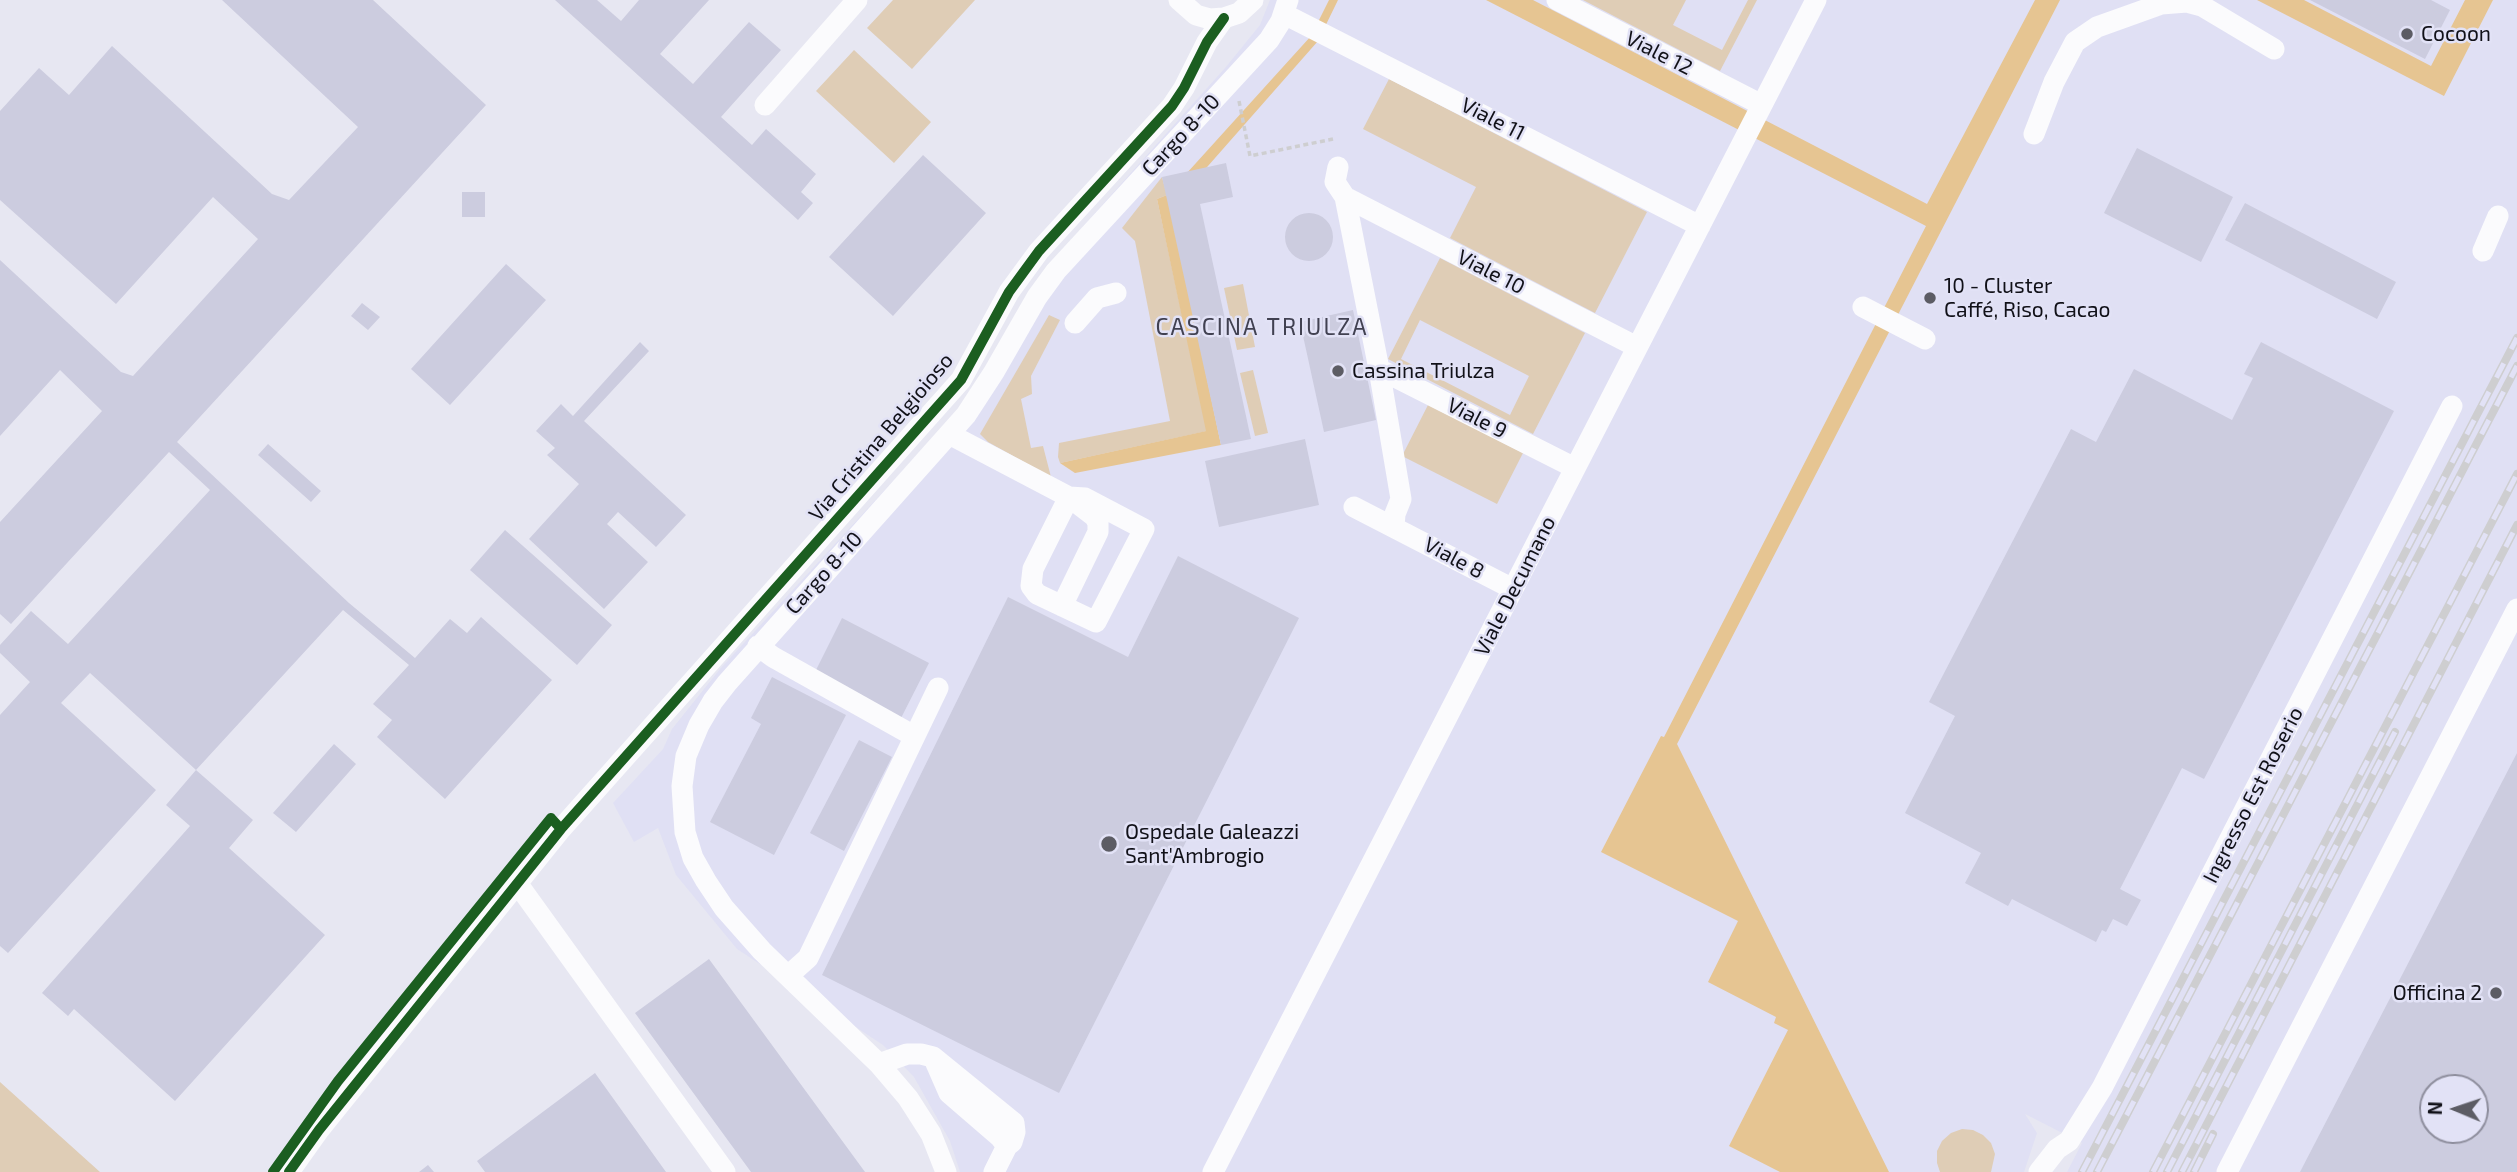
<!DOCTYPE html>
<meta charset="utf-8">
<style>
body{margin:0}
#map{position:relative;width:2517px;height:1172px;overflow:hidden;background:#e7e7f2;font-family:"Exo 2",sans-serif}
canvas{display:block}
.north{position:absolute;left:2419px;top:1074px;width:70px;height:70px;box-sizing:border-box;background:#e2e2f6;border:2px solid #8e8e9d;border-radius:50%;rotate:272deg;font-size:19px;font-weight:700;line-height:28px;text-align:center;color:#111118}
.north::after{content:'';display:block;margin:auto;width:24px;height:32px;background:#5c5c64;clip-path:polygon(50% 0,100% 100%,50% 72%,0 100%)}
</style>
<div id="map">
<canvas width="2517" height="1172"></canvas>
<div class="north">N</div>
</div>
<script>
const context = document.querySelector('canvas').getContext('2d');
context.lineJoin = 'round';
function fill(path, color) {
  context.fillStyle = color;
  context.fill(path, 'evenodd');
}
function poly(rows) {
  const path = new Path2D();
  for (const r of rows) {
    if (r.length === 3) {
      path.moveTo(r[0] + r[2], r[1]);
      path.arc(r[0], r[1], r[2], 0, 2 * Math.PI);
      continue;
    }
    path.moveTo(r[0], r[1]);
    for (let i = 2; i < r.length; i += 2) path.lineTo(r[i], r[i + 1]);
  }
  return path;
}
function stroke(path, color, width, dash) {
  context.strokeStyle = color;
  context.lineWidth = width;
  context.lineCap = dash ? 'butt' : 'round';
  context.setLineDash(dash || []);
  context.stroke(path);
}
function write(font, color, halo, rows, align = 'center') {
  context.font = font + ' "Exo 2",sans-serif';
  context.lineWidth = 5;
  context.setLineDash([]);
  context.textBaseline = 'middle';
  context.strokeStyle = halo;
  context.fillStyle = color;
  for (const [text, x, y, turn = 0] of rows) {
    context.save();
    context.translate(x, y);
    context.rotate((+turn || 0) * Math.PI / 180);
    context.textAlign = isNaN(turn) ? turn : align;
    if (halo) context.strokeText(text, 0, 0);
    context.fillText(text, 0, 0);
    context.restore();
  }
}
fill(poly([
 [1270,0,2517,0,2517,1172,2067,1172,2082,1143,2025,1114,2037,1133,2024,1172,960,1172,950,1141,914,1077,883,1045,737,949,676,875,658,828,634,842,613,803,663,749,672,729,720,669,961,407,1051,262,1225,68,1260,25],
 [2433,1088,2475,1088,2475,1130,2433,1130]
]), '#e0e0f4');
fill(poly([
 [893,0,975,0,912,69,867,28],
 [1583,0,1686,0,1673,25,1722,50,1748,0,1757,0,1720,71],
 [854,50,931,122,894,163,816,91],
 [1389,79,1647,212,1595,313,1450,238,1476,187,1363,129],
 [1162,177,1167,195,1157,199,1207,431,1060,463,1058,457,1059,443,1170,421,1135,241,1122,228],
 [1440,258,1585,333,1533,434,1388,359],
 [1420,320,1529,376,1510,415,1401,359],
 [1243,284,1255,347,1237,350,1224,288],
 [1049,315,1060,320,1031,376,1032,394,1021,399,1031,448,1043,446,1051,477,988,442,980,434],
 [1253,370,1268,433,1255,436,1240,373],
 [1428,405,1523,453,1497,504,1402,456],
 [0,1082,100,1172,0,1172],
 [1962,1129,1973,1130,1983,1135,1991,1143,1995,1154,1991,1172,1940,1172,1937,1163,1937,1151,1942,1141,1951,1133]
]), '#dfcdb6');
fill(poly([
 [1329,0,1338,0,1318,41,1171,208,1221,445,1075,473,1060,463,1206,431,1157,199,1167,195,1311,36],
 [1486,0,1533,0,1927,204,2035,0,2060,0,1677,744,1889,1172,1780,1172,1729,1146,1788,1030,1774,1023,1776,1017,1708,982,1738,921,1601,852,1661,736,1664,737,1926,226],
 [2257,0,2304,0,2431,66,2465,0,2493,0,2444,96]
]), '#e6c592');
fill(poly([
 [222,0,373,0,486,105,177,442,349,603,415,658,450,619,467,633,481,617,552,680,445,799,377,737,392,720,373,704,409,665,343,610,196,770,90,673,61,703,156,790,8,953,0,946,0,715,30,682,0,653,0,645,31,611,68,644,210,490,169,452,11,624,0,614,0,522,102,411,60,370,0,436,0,260,121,372,133,376,258,239,213,197,116,304,0,200,0,111,39,68,69,95,112,46,272,194,289,200,358,127],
 [555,0,597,0,621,21,639,0,709,0,660,54,693,84,749,22,781,50,721,117,752,145,766,129,816,174,801,192,813,203,798,220],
 [2310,0,2431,0,2450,10,2425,59],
 [2137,148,2233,197,2201,262,2104,213],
 [923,155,986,213,893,316,829,257],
 [1226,163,1233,197,1200,204,1251,439,1221,445,1162,177],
 [462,192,485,192,485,217,462,217],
 [2245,203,2396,282,2377,319,2225,240],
 [1309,237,24],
 [506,264,546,300,450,405,411,369],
 [362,303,380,317,368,330,351,316],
 [1353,310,1376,420,1324,432,1300,322],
 [640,342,649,351,584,421,686,515,656,547,618,512,607,524,648,562,604,609,529,539,579,484,547,455,555,448,536,431,561,404,573,416],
 [2261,342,2394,411,2204,779,2182,768,2120,889,2141,900,2127,926,2113,919,2106,932,2102,930,2096,942,2012,899,2008,906,1965,883,1981,853,1905,813,1955,716,1929,702,2071,429,2096,442,2134,369,2232,420,2253,378,2244,374],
 [1305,439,1319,505,1219,527,1205,461],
 [268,444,321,491,311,502,258,455],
 [505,530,612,625,577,665,470,570],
 [1178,556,1299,618,1059,1093,822,975,1008,597,1128,657],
 [842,618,929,663,900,720,813,676],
 [772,677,846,715,774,855,710,822,761,724,751,718],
 [859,740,892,757,844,851,810,833],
 [334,744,356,764,296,832,273,813],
 [2517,753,2517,1172,2300,1172],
 [2433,1088,2475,1088,2475,1130,2433,1130],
 [196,770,253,820,229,848,325,935,175,1101,74,1009,68,1016,42,993,190,826,166,805],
 [709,959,865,1172,751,1172,635,1013],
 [595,1073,666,1172,485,1172,477,1161],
 [428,1165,434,1172,419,1172]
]), '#ccccdf');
stroke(poly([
 [1239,101,1250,156,1333,139]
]), '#ceced0', 3.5, [5, 3.5]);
stroke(poly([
 [1179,0,1196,15,1210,19,1224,18,1239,13,1253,0],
 [1557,0,1762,105],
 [1284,14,1700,226],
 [765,105,857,0],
 [2034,134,2054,82,2075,42,2097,27,2161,4,2187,2,2202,6,2274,49],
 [1338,167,1335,182,1345,197,1379,369,1401,499,1395,514,1394,527],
 [1345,197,1637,347],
 [2483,251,2498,216],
 [1863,307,1925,339],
 [1075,323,1097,298,1116,293],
 [1379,369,1575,468],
 [949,434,1069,497,1095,517,1098,523,1098,532,1062,606],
 [1069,497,1085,498,1144,529,1096,622,1037,594,1031,586,1033,569,1069,497],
 [1354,507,1513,589],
 [758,646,773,657,914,736],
 [517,883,725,1172],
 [789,975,808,958,938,688],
 [935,1061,949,1093,1000,1137,1007,1146],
 [879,1064,907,1054,921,1054,933,1057,1014,1123,1015,1132,1012,1142,1007,1146,994,1172],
 [289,1172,319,1130,561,829,961,380,1009,292,1039,251,1172,106,1184,88,1207,42,1224,18],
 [946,1172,931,1134,908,1098,879,1064,762,951,724,908,706,881,693,858,685,832,682,786,686,756,699,725,713,701,727,683,966,415,994,372,1037,297,1056,271,1269,40,1281,21,1288,0],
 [1213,1172,1816,0],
 [2039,1172,2057,1149,2069,1141,2102,1088,2452,406],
 [2227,1172,2517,609]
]), '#fbfbfd', 21);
const rail = poly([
 [2082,1172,2517,338],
 [2097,1172,2517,366],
 [2153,1172,2517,474],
 [2167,1172,2395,732],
 [2182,1172,2517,525],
 [2194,1172,2213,1134]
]);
stroke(rail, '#ceced0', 8);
stroke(rail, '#e2e2f6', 5, [16]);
stroke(poly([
 [273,1172,338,1081,551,818,561,829],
 [289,1172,319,1130,561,829,961,380,1009,292,1039,251,1172,106,1184,88,1207,42,1224,18]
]), '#1b5e20', 10);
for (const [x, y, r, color] of [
 [2407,34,7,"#5c5c64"],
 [1930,298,7,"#5c5c64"],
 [1338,371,7,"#5c5c64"],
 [1109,844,9,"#5c5c64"],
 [2496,993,7,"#5c5c64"]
]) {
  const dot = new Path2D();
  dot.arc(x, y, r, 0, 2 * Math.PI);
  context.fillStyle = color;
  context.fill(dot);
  stroke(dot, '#e2e2f6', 2.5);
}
write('21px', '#111118', '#e2e2f6', [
 ["Cocoon",2421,34],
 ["10 - Cluster",1944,286],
 ["Caffé, Riso, Cacao",1944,310],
 ["Cassina Triulza",1352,371],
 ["Ospedale Galeazzi",1125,832],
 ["Sant'Ambrogio",1125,856],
 ["Officina 2",2482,993,"right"]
], 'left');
write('21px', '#111118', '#e2e2f6', [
 ["Viale 12",1659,53,27],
 ["Viale 11",1493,119,27],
 ["Cargo 8-10",1181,135,-47],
 ["Viale 10",1491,272,27],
 ["Viale 9",1477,418,27],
 ["Via Cristina Belgioioso",881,437,-50],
 ["Viale 8",1454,558,28],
 ["Cargo 8-10",824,573,-48],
 ["Viale Decumano",1515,586,-63],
 ["Ingresso Est Roserio",2253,795,-63]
]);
context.letterSpacing = '2px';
write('23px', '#414151', '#e2e2f6', [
 ["CASCINA TRIULZA",1262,327]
]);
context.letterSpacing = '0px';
</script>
